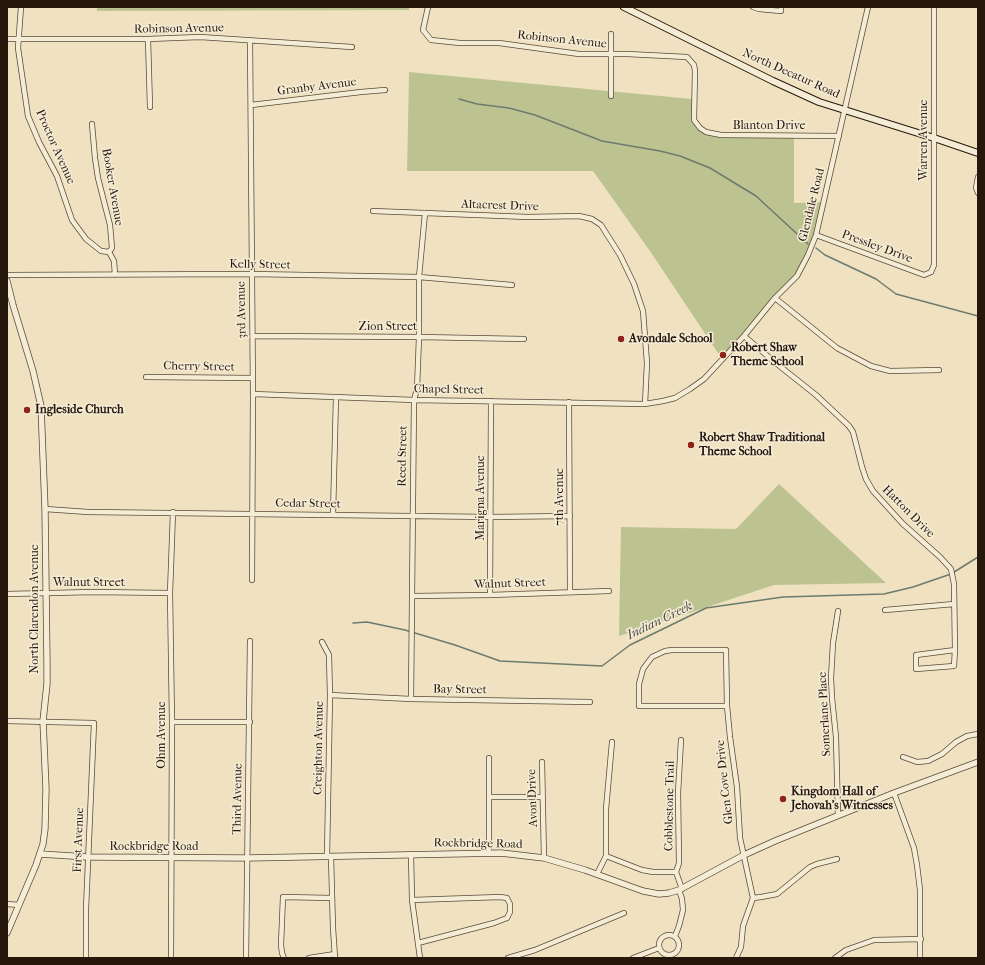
<!DOCTYPE html>
<meta charset="utf-8">
<style>
body{margin:0}
#map{position:relative;width:985px;height:965px;overflow:hidden;background:#f0e2c0;font-family:"IM FELL French Canon",serif}
canvas{display:block}
.frame{position:absolute;inset:0;border:8px solid #26170d;pointer-events:none}
</style>
<div id="map">
<canvas width="985" height="965"></canvas>
<div class="frame"></div>
</div>
<script>
const context = document.querySelector('canvas').getContext('2d');
context.lineJoin = 'round';
function fill(path, color) {
  context.fillStyle = color;
  context.fill(path, 'evenodd');
}
function poly(rows) {
  const path = new Path2D();
  for (const r of rows) {
    if (r.length === 3) {
      path.moveTo(r[0] + r[2], r[1]);
      path.arc(r[0], r[1], r[2], 0, 2 * Math.PI);
      continue;
    }
    path.moveTo(r[0], r[1]);
    for (let i = 2; i < r.length; i += 2) path.lineTo(r[i], r[i + 1]);
  }
  return path;
}
function stroke(path, color, width, dash) {
  context.strokeStyle = color;
  context.lineWidth = width;
  context.lineCap = dash ? 'butt' : 'round';
  context.setLineDash(dash || []);
  context.stroke(path);
}
function write(font, color, halo, rows, align = 'center') {
  context.font = font + ' "IM FELL French Canon",serif';
  context.lineWidth = 3;
  context.setLineDash([]);
  context.textBaseline = 'middle';
  context.strokeStyle = halo;
  context.fillStyle = color;
  for (const [text, x, y, turn = 0] of rows) {
    context.save();
    context.translate(x, y);
    context.rotate((+turn || 0) * Math.PI / 180);
    context.textAlign = isNaN(turn) ? turn : align;
    if (halo) context.strokeText(text, 0, 0);
    context.fillText(text, 0, 0);
    context.restore();
  }
}
fill(poly([
 [97,7,409,7,409,10,97,11],
 [409,72,692,99,697,125,715,135,794,137,794,203,825,202,813,247,794,280,722,359,652,254,593,171,407,171],
 [779,484,886,583,774,585,619,636,621,527,736,529]
]), '#bcc391');
stroke(poly([
 [459,99,477,104,509,108,535,115,602,141,660,151,680,156,710,168,756,196,808,244],
 [816,248,825,255,876,279,896,294,978,316],
 [353,623,367,622,405,630,455,645,500,661,602,666,630,645,706,608,783,597,884,594,913,587,951,574,978,557]
]), '#6c7b6e', 1.5);
const minor = poly([
 [21,7,18,48,28,116,39,142,57,176,72,220,86,239,101,251,109,252,114,261,115,275],
 [428,7,423,30,431,40,460,43,499,43,579,54,627,54,687,57,694,65,695,71,694,120,700,128,706,132,721,135,839,136],
 [753,7,759,9,781,11,781,7],
 [7,39,148,39,200,37,352,47],
 [148,39,150,107],
 [250,40,253,394,252,580],
 [611,96,611,34],
 [251,105,361,92,385,90],
 [92,124,95,158,98,178,110,225,112,248,109,252],
 [978,177,976,188,978,193],
 [373,211,528,217,579,216,592,219,601,225,620,255,634,284,643,311,647,363,645,404],
 [816,235,924,275,931,272,934,265,934,7],
 [7,275,252,274,419,277,512,285],
 [775,298,837,348,871,366,890,371,939,370],
 [253,336,419,337,524,339],
 [744,336,777,364,816,395,849,426,853,432,862,467,866,479,873,491,903,524,940,557,951,569,954,584,955,650,954,666,916,669,916,655,955,650],
 [146,377,253,378],
 [253,394,414,400,645,404,663,401,675,398,690,389,704,379,744,336,775,298,797,276,808,255,816,235,868,7],
 [569,402,570,592],
 [45,509,88,512,491,517,570,516],
 [333,515,336,397],
 [7,594,94,592,170,593],
 [490,595,491,401],
 [412,596,490,595,609,591],
 [885,610,954,604],
 [322,642,329,655,330,695,327,857],
 [672,650,726,650,727,706,639,706,639,684,643,669,652,657,665,651,672,650],
 [330,695,411,699,590,702],
 [411,699,414,400,417,389,419,337,419,277,425,213],
 [727,706,730,737,737,787,740,838,753,898,743,926,741,947,736,958],
 [7,721,94,723,86,909,86,958],
 [172,722,250,722],
 [681,740,678,793,679,863,676,872,682,889],
 [903,757,917,762,928,761,942,754,956,742,967,736,978,734],
 [489,758,489,853],
 [542,762,544,858],
 [894,793,914,848,917,865,920,890,920,958],
 [489,797,542,797],
 [838,815,836,737,832,698,831,678,833,643,838,611],
 [411,855,412,900,420,958],
 [606,856,642,870,653,872,676,872],
 [331,857,333,928,335,958],
 [597,874,606,856,606,809,612,742],
 [753,898,761,897,777,894,810,867,817,864,837,859],
 [412,900,500,897,507,898,510,904,510,912,507,918,494,923,418,943],
 [7,904,19,905],
 [669,945,10],
 [675,936,679,926,683,910,682,899,679,890],
 [171,958,172,722,170,593,173,512],
 [246,958,250,641],
 [284,958,282,953,281,945,283,897,332,898],
 [309,958,335,954],
 [508,958,535,950,624,913],
 [633,958,659,948],
 [835,958,846,950,874,940,921,939]
]);
const tertiary = poly([
 [7,281,13,305,33,371,41,406,45,509,47,663,47,684,43,721,46,789,45,829,43,844,36,865,7,933],
 [40,854,88,857,248,858,501,853,544,858,585,870,643,891,659,894,669,893,679,890,744,855,775,841,894,793,978,762]
]);
const secondary = poly([
 [624,7,773,81,819,102,934,138,978,153]
]);
stroke(minor, '#584a3a', 6);
stroke(tertiary, '#584a3a', 7);
stroke(secondary, '#26170d', 8);
stroke(minor, '#f5ecd6', 4.5);
stroke(tertiary, '#f5ecd6', 5.5);
stroke(secondary, '#f5ecd6', 6);
for (const [x, y, r, color] of [
 [621,339,4,"#8f2418"],
 [723,355,4,"#8f2418"],
 [27,410,4,"#8f2418"],
 [691,445,4,"#8f2418"],
 [783,799,4,"#8f2418"]
]) {
  const dot = new Path2D();
  dot.arc(x, y, r, 0, 2 * Math.PI);
  context.fillStyle = color;
  context.fill(dot);
  stroke(dot, '#f5ecd6', 1.5);
}
write('12px', '#26170d', '#f5ecd6', [
 ["Robinson Avenue",179,29,-1],
 ["Robinson Avenue",562,40,6],
 ["North Decatur Road",791,74,24],
 ["Granby Avenue",317,87,-7],
 ["Blanton Drive",769,126],
 ["Warren Avenue",924,140,-90],
 ["Proctor Avenue",55,147,66],
 ["Booker Avenue",112,187,80],
 ["Glendale Road",812,205,-76],
 ["Altacrest Drive",500,206,2],
 ["Pressley Drive",877,247,20],
 ["Kelly Street",260,265,1],
 ["3rd Avenue",242,310,-91],
 ["Zion Street",388,327],
 ["Cherry Street",199,367,1],
 ["Chapel Street",449,390,1],
 ["Reed Street",403,456,-89],
 ["7th Avenue",560,497,-90],
 ["Marigna Avenue",481,498,-90],
 ["Cedar Street",308,504,1],
 ["Hatton Drive",908,512,45],
 ["Walnut Street",89,583],
 ["Walnut Street",510,584,-2],
 ["North Clarendon Avenue",35,609,-90],
 ["Bay Street",460,690,1],
 ["Somerlane Place",825,714,-93],
 ["Ohm Avenue",162,735,-90],
 ["Creighton Avenue",319,748,-89],
 ["Glen Cove Drive",725,782,-96],
 ["Avon Drive",533,798,-92],
 ["Third Avenue",238,799,-89],
 ["Cobblestone Trail",670,806,-89],
 ["First Avenue",79,840,-88],
 ["Rockbridge Road",478,844,1],
 ["Rockbridge Road",154,847]
]);
write('bold 12px', '#26170d', '#f5ecd6', [
 ["Avondale School",629,339],
 ["Robert Shaw",731,348],
 ["Theme School",731,362],
 ["Ingleside Church",35,410],
 ["Robert Shaw Traditional",699,438],
 ["Theme School",699,452],
 ["Kingdom Hall of",791,792],
 ["Jehovah’s Witnesses",791,806]
], 'left');
write('italic 13px', '#4f5146', '#f5ecd6', [
 ["Indian Creek",660,621,-26]
]);
</script>
